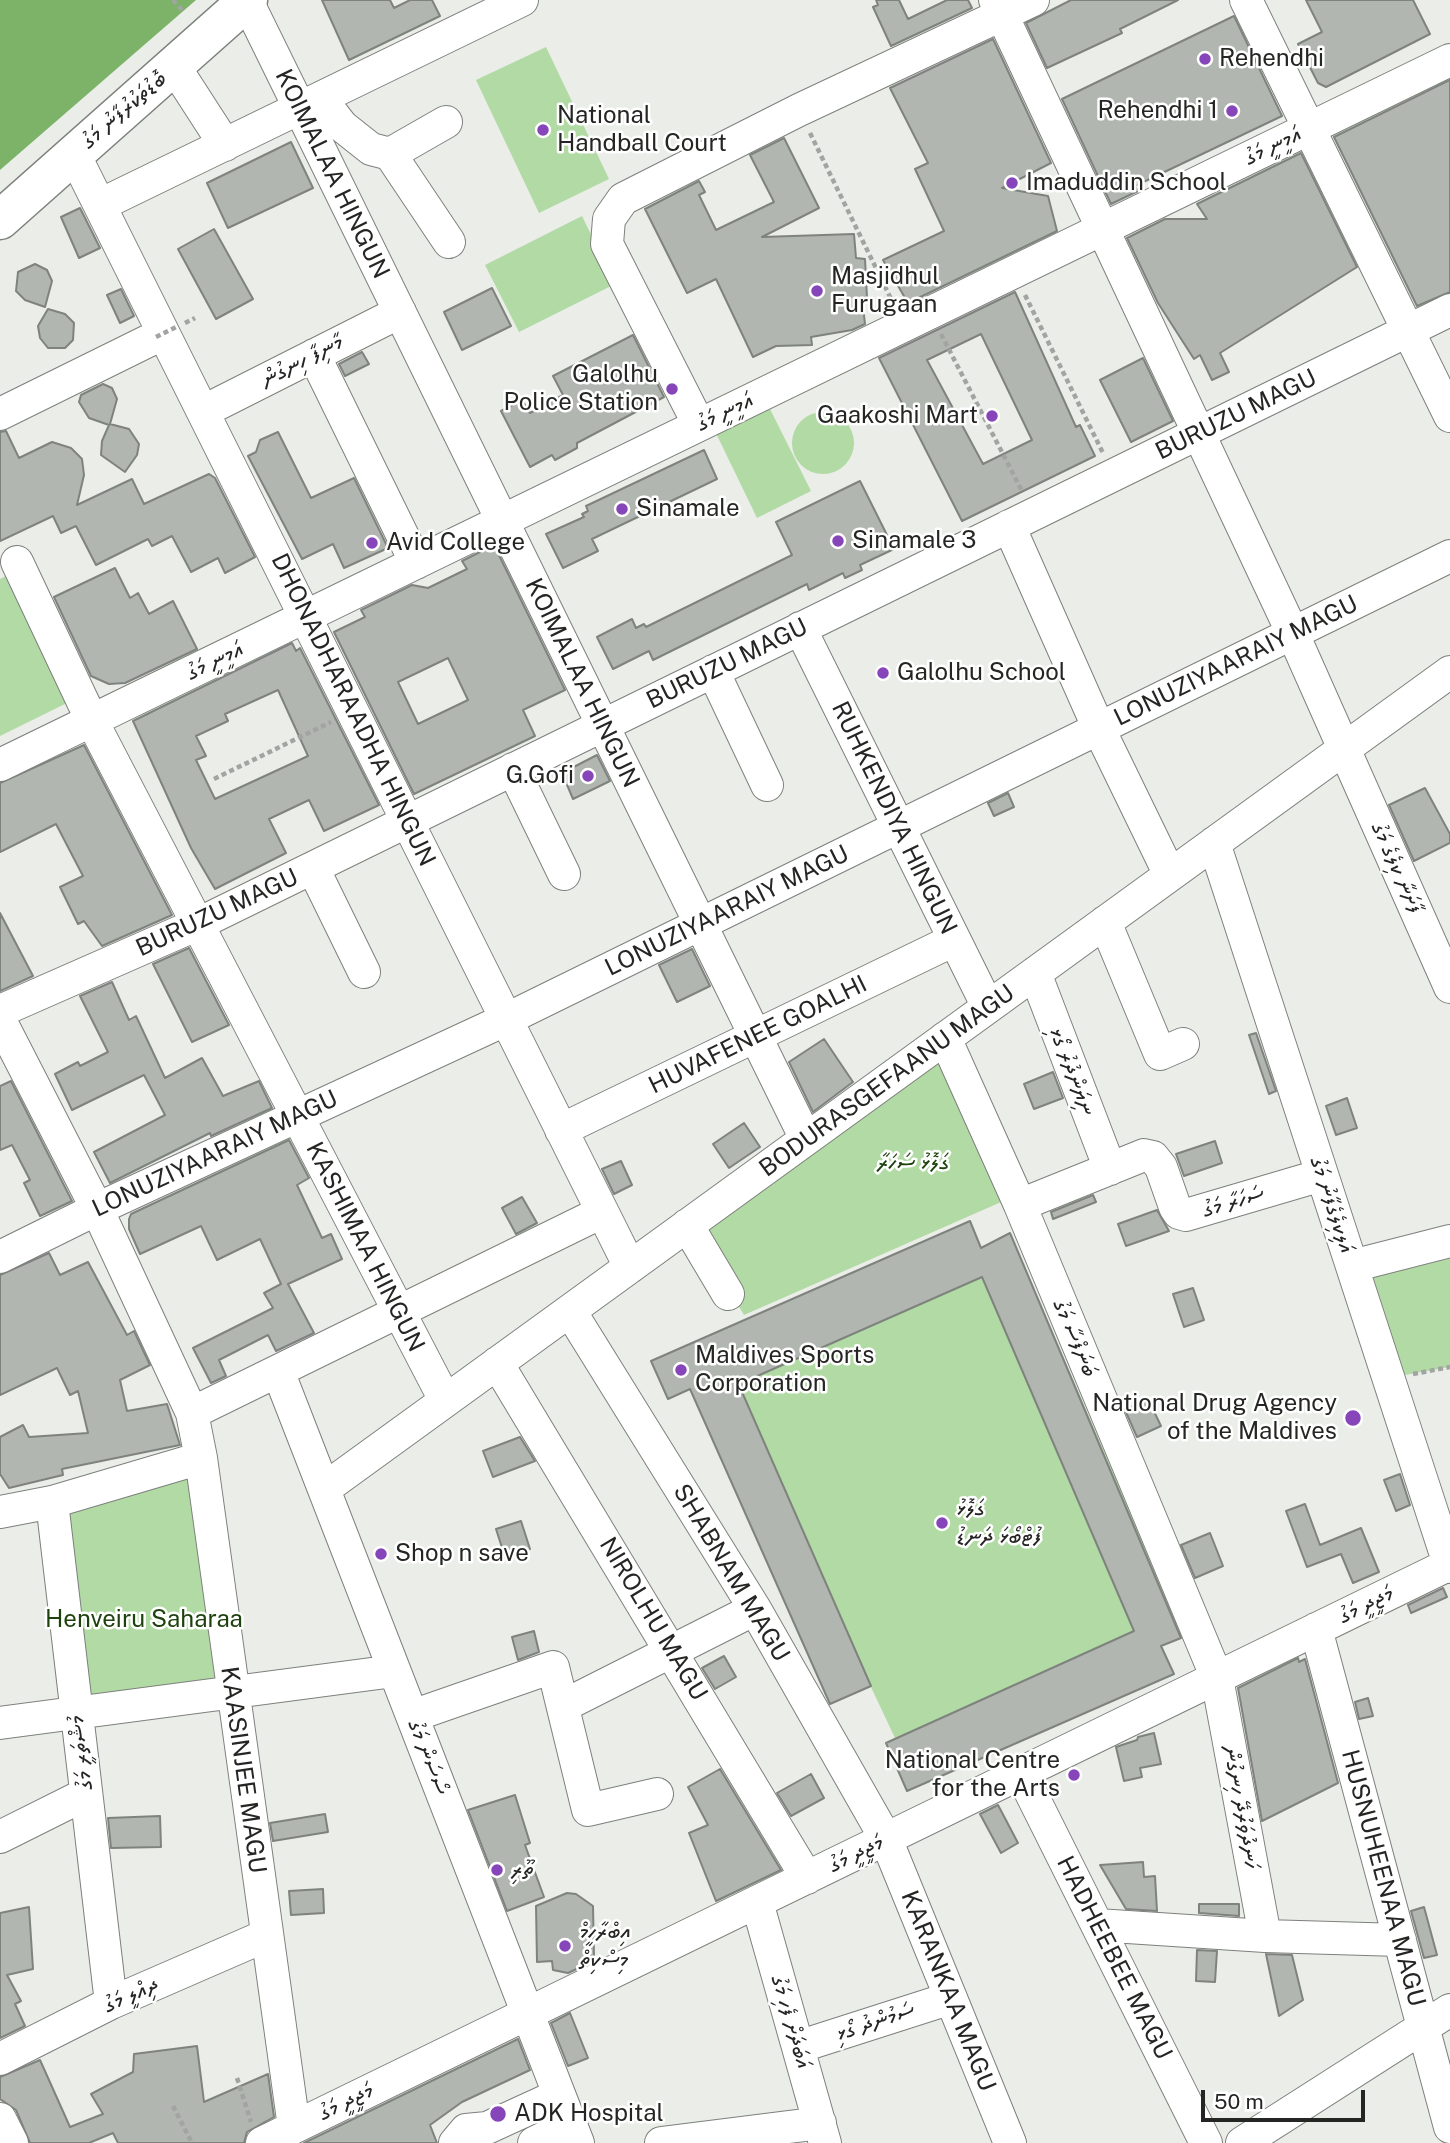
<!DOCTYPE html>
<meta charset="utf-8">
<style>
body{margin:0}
#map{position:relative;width:1450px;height:2143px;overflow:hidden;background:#eaede8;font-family:"Public Sans",sans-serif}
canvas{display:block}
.scale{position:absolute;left:1201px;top:2090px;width:164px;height:32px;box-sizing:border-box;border:4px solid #252624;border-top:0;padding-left:9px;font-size:21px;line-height:24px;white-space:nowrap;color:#252624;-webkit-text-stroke:5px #fff;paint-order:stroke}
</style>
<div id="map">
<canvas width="1450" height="2143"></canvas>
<div class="scale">50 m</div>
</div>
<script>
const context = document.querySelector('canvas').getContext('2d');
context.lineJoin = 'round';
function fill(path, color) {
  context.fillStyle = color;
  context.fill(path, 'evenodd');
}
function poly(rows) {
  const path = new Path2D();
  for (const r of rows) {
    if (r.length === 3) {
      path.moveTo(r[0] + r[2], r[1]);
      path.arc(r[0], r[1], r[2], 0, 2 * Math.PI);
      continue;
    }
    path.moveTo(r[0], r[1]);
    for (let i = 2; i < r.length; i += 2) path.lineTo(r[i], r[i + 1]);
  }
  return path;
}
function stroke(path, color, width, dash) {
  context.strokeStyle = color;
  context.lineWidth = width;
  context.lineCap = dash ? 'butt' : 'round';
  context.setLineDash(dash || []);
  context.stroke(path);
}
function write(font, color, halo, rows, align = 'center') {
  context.font = font + ' "Public Sans","Noto Sans Thaana",sans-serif';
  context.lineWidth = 5;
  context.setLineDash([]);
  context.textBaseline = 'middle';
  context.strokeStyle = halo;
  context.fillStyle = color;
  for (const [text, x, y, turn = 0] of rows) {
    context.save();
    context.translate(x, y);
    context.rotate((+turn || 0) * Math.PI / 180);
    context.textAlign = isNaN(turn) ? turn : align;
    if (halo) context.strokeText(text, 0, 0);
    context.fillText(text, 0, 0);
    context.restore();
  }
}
fill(poly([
 [546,47,609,179,539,213,476,80],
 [582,216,615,284,519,332,485,265],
 [766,401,811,491,757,518,713,427],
 [823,443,31],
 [12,573,73,700,0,736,0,579],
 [944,1053,1008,1199,744,1315,694,1231],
 [970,1221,981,1248,1010,1233,1184,1637,1162,1646,1174,1674,907,1791,886,1743,895,1738,871,1687,830,1704,700,1410,710,1336],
 [1450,1241,1450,1367,1388,1378,1352,1266],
 [195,1469,223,1684,84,1706,59,1508]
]), '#b2daa4');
fill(poly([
 [0,0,196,0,0,170]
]), '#7cb368');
const building = poly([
 [322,0,390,0,394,8,410,0,432,0,440,16,349,60,322,0],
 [876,0,899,0,908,19,947,0,968,0,972,8,891,46,873,7,878,5,876,0],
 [1071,0,1178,0,1120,29,1122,33,1047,68,1026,23,1071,0],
 [1306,0,1413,0,1430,34,1326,87,1318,83,1298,44,1322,32,1306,0],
 [1234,16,1282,116,1135,186,1138,191,1111,204,1062,99,1234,16],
 [993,39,1051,163,1002,188,1048,196,1057,231,908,303,883,260,944,231,915,169,928,163,890,88,993,39],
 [1450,80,1450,292,1417,306,1334,137,1450,80],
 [784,138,819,208,762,237,854,234,856,258,865,259,867,298,862,298,865,324,852,330,811,337,812,345,776,346,753,357,716,279,687,293,645,209,699,181,705,192,699,195,716,230,774,202,750,155,784,138],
 [291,142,313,188,228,228,207,183,291,142],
 [1301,153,1357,267,1220,353,1229,372,1212,380,1200,355,1194,359,1158,303,1127,238,1165,219,1207,219,1197,204,1301,153],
 [80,208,100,248,79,258,61,217,80,208],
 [214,229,253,299,216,319,178,249,214,229],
 [35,264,47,270,52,281,45,307,25,300,16,291,18,272,35,264],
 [492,288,511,326,462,350,444,312,492,288],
 [121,289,134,316,120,323,107,295,121,289],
 [1015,292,1076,427,1080,425,1095,456,962,521,879,358,1015,292],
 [981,334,1032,440,983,464,927,360,981,334],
 [48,309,65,314,74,323,73,340,65,348,48,348,40,338,38,326,48,309],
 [633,335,664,397,577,443,577,448,555,460,552,455,530,467,501,411,522,400,530,413,563,395,553,376,633,335],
 [362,352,369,364,345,376,339,364,362,352],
 [1143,358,1173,421,1131,442,1100,380,1143,358],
 [103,384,112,388,117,399,110,424,129,429,139,444,137,455,125,472,101,455,102,441,109,425,89,418,79,402,81,395,103,384],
 [6,431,19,458,52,442,71,448,82,459,84,475,77,505,132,479,144,504,209,474,215,478,255,557,225,573,218,558,191,572,172,536,152,546,148,539,96,565,76,526,61,533,53,516,0,541,0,432,6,431],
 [278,432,311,498,354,478,388,548,344,568,333,544,302,559,248,456,256,452,260,440,278,432],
 [704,450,717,479,592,539,598,551,563,568,546,534,584,517,582,514,588,511,586,506,704,450],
 [860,481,894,549,860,565,862,570,845,578,843,573,809,590,807,584,653,660,649,651,613,669,597,637,632,619,636,628,644,624,646,627,792,555,776,522,860,481],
 [494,545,565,690,523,710,535,736,414,794,334,632,365,617,361,610,412,585,428,588,467,569,462,561,494,545],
 [448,658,468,700,418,724,398,682,448,658],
 [115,568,130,598,138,593,149,614,173,601,197,649,125,683,109,684,91,676,54,597,115,568],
 [292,643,296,651,300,648,379,805,324,831,309,800,269,819,286,853,215,889,191,848,133,721,292,643],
 [278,690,308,756,215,799,196,760,206,756,196,736,228,721,225,714,278,690],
 [84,745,172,915,102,946,84,921,78,924,60,887,83,876,56,824,0,852,0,783,84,745],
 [597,755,610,781,573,799,562,773,597,755],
 [1425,788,1450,834,1450,843,1414,861,1389,805,1425,788],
 [1008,793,1014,807,994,816,988,803,1008,793],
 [0,913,33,976,0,991,0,913],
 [189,948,229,1025,192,1042,153,964,189,948],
 [692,949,710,986,677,1002,659,965,692,949],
 [112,982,129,1020,136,1016,165,1078,202,1058,223,1096,259,1081,272,1108,211,1136,210,1133,110,1183,94,1152,165,1115,144,1075,72,1110,55,1074,78,1062,80,1066,108,1052,80,996,112,982],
 [1256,1033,1276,1091,1269,1094,1249,1035,1256,1033],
 [824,1039,853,1082,813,1112,789,1062,824,1039],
 [1053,1072,1063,1098,1034,1109,1024,1084,1053,1072],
 [11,1081,72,1201,40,1216,24,1183,30,1180,12,1145,0,1150,0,1086,11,1081],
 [1347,1098,1357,1128,1336,1135,1326,1106,1347,1098],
 [744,1123,760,1147,729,1168,713,1144,744,1123],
 [289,1140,309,1178,297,1185,322,1238,331,1234,342,1259,288,1284,314,1333,276,1351,268,1335,219,1360,226,1376,211,1383,193,1348,273,1308,264,1293,281,1284,260,1239,217,1260,201,1226,140,1254,129,1229,129,1219,131,1214,289,1140],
 [1215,1141,1222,1163,1184,1176,1176,1154,1215,1141],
 [621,1161,632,1185,614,1194,602,1169,621,1161],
 [1093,1195,1096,1202,1053,1219,1051,1212,1093,1195],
 [522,1197,537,1223,516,1234,502,1208,522,1197],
 [1157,1210,1169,1231,1126,1246,1118,1224,1157,1210],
 [970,1221,981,1248,1010,1233,1181,1638,1161,1646,1174,1674,907,1791,886,1743,1134,1631,982,1277,746,1381,750,1388,742,1392,871,1686,830,1704,690,1389,668,1399,651,1361,970,1221],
 [49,1253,60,1275,88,1262,127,1335,134,1331,150,1365,120,1380,127,1411,167,1404,180,1445,62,1469,63,1475,9,1488,0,1474,0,1437,23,1425,29,1437,88,1433,78,1391,70,1395,57,1368,0,1395,0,1275,49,1253],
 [1193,1288,1204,1320,1184,1327,1173,1294,1193,1288],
 [1148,1399,1161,1426,1137,1437,1125,1410,1148,1399],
 [520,1437,535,1461,493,1477,483,1451,520,1437],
 [1400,1474,1410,1505,1396,1511,1384,1480,1400,1474],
 [1305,1504,1320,1545,1361,1528,1379,1572,1353,1583,1341,1554,1307,1567,1286,1511,1305,1504],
 [521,1521,530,1549,505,1557,496,1529,521,1521],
 [1210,1533,1223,1566,1195,1578,1181,1545,1210,1533],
 [1443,1588,1447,1597,1411,1613,1408,1605,1443,1588],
 [534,1631,539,1652,518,1660,512,1637,534,1631],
 [724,1656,736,1677,715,1689,702,1668,724,1656],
 [1298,1658,1299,1662,1305,1659,1338,1783,1262,1821,1238,1688,1298,1658],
 [1368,1698,1373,1716,1359,1719,1355,1702,1368,1698],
 [1154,1733,1161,1764,1140,1768,1142,1777,1124,1781,1116,1747,1137,1740,1138,1737,1154,1733],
 [720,1769,781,1870,716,1901,689,1833,708,1825,688,1787,720,1769],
 [811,1774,824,1798,791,1816,777,1793,811,1774],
 [515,1795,530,1843,525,1845,544,1897,507,1911,468,1810,515,1795],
 [998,1805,1018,1843,1001,1853,980,1814,998,1805],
 [325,1814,328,1832,273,1841,270,1823,325,1814],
 [160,1816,161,1847,111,1848,108,1818,160,1816],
 [1143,1862,1144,1877,1155,1876,1157,1911,1126,1909,1100,1865,1143,1862],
 [323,1889,324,1913,291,1915,289,1891,323,1889],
 [567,1893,576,1894,593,1906,594,1956,583,1966,568,1973,553,1970,552,1961,537,1962,536,1906,567,1893],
 [1199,1904,1239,1904,1239,1916,1199,1913,1199,1904],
 [29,1907,33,1969,7,1975,21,2001,15,2004,25,2026,0,2038,0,1913,29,1907],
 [1424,1907,1437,1955,1424,1958,1411,1911,1424,1907],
 [1197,1950,1217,1951,1215,1982,1196,1981,1197,1950],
 [1266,1954,1292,1955,1303,2000,1279,2016,1266,1954],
 [570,2013,588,2058,568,2066,551,2023,570,2013],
 [518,2039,530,2070,462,2102,430,2125,437,2143,304,2143,518,2039],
 [197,2046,204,2102,268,2074,274,2117,247,2132,244,2143,118,2143,113,2133,89,2143,30,2143,16,2110,0,2099,0,2077,40,2060,70,2127,103,2114,91,2094,133,2072,134,2054,197,2046]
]);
fill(building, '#b2b6b1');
stroke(building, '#7f837e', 2);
const minor = poly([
 [995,0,1293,634,1450,987],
 [1246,0,1450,416],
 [247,1,806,1139],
 [174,66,225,145],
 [321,99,342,126,371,149,390,154,449,242],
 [74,154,630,1267],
 [390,154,446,122],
 [102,204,522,0],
 [314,355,416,563],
 [204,411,400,312],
 [0,414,148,341],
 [699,425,607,244,609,219,623,199,799,110,1033,0],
 [1009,526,1099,729,1170,875],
 [17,562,92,721,445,1400],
 [800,628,988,1007],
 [713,671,767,785],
 [0,765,1450,60],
 [513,769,564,874],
 [1214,843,1450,1567],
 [313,868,364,972],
 [1105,922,1160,1054,1183,1044],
 [1035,973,1110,1169],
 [0,1011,198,924,1450,310],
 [0,1020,97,1209,192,1413,201,1458,294,2127],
 [945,1038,1020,1205,1217,1678,1265,1936],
 [561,1130,954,940],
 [1020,1205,1144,1155,1153,1157,1161,1167,1175,1207,1179,1213,1186,1215,1322,1175],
 [687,1225,728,1294],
 [0,1257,97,1209,507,1019,1450,556],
 [1352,1266,1450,1241],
 [570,1311,755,1609,886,1839,1010,2143],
 [497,1363,807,1878],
 [278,1371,578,2143],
 [192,1413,602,1212],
 [324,1489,1450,672],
 [52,1502,111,2003],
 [0,1512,52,1502,201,1458],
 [1316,1629,1450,2127],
 [563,1706,755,1609],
 [412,1716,553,1667,588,1810,657,1794],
 [0,1723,394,1671],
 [1021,1773,1206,2143],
 [0,1837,86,1794],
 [757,1902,825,2143],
 [1097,1925,1265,1936,1400,1940],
 [798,2047,951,1998],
 [0,2059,111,2003,265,1936],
 [0,2119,12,2143],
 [262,2143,1450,1564],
 [455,2143,466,2130,487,2128,559,2095],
 [534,2143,571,2125],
 [661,2143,820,2123],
 [1242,2143,1450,2010]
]);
const major = poly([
 [0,220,248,0]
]);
stroke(minor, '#7d807c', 34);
stroke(major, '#7d807c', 41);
stroke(poly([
 [173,0,183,11],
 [810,133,894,305],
 [1025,295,1103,453],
 [185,323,195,318],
 [941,334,1022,491],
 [214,779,331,722],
 [1413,1374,1450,1367],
 [237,2078,251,2122],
 [173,2106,192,2143]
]), '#a1a4a0', 4.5, [5, 3.5]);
stroke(minor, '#fff', 32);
stroke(major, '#fff', 38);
stroke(poly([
 [156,337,178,326]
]), '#a1a4a0', 4.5, [5, 3.5]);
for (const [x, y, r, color] of [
 [1205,59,7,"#8745ba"],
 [1232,111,7,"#8745ba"],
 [543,130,7,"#8745ba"],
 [1012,183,7,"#8745ba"],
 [817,291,7,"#8745ba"],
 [672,389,7,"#8745ba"],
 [992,416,7,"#8745ba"],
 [622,509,7,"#8745ba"],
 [838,541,7,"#8745ba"],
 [372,543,7,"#8745ba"],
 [883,673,7,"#8745ba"],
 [588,776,7,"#8745ba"],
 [681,1370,7,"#8745ba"],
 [1353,1418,9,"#8745ba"],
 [942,1523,7,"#8745ba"],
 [381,1554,7,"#8745ba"],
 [1074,1775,7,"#8745ba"],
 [497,1870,7,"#8745ba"],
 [565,1946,7,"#8745ba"],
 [498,2114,9,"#8745ba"]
]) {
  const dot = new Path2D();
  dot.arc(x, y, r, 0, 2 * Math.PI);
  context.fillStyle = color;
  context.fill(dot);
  stroke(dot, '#fff', 2.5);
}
write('24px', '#252624', '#fff', [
 ["Rehendhi",1219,59],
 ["Rehendhi 1",1218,111,"right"],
 ["National",557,116],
 ["Handball Court",557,144],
 ["Imaduddin School",1026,183],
 ["Masjidhul",831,277],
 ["Furugaan",831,305],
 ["Galolhu",658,375,"right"],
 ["Police Station",658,403,"right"],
 ["Gaakoshi Mart",978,416,"right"],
 ["Sinamale",636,509],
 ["Sinamale 3",852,541],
 ["Avid College",386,543],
 ["Galolhu School",897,673],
 ["G.Gofi",574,776,"right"],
 ["Maldives Sports",695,1356],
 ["Corporation",695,1384],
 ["National Drug Agency",1337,1404,"right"],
 ["of the Maldives",1337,1432,"right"],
 ["ގަލޮޅު",956,1509],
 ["ފުޓްބޯޅަ ދަނޑު",956,1537],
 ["Shop n save",395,1554],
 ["National Centre",1060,1761,"right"],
 ["for the Arts",1060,1789,"right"],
 ["ތޫރި",511,1870],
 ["އިބްރާހީމް",579,1932],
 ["މިސްކިތް",579,1960],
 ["ADK Hospital",514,2114]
], 'left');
write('24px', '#252624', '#fff', [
 ["ބޮޑުތަކުރުފާނު މަގު",124,110,-41],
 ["އަމީނީ މަގު",1273,146,-26],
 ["KOIMALAA HINGUN",332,174,64],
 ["މާނިފާ ހިނގުން",302,361,-27],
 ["އަމީނީ މަގު",725,412,-26],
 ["BURUZU MAGU",1236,415,-26],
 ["އަމީނީ މަގު",215,661,-26],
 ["LONUZIYAARAIY MAGU",1236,661,-26],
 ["BURUZU MAGU",727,664,-26],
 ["KOIMALAA HINGUN",582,683,64],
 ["DHONADHARAADHA HINGUN",353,710,64],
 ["RUHKENDIYA HINGUN",894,818,64],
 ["ފާށަނާ ކިލެގެ މަގު",1397,868,66],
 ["LONUZIYAARAIY MAGU",727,911,-26],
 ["BURUZU MAGU",217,913,-25],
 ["HUVAFENEE GOALHI",758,1035,-26],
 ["ނިޔަންދުރު ގޯޅި",1072,1071,69],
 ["BODURASGEFAANU MAGU",887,1081,-36],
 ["LONUZIYAARAIY MAGU",215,1154,-25],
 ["ސަހަރާ މަގު",1233,1202,-16],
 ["އަލިކިލެގެފާނު މަގު",1332,1205,72],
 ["KASHIMAA HINGUN",365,1247,63],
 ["ބަނަފްސާ މަގު",1075,1338,67],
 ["SHABNAM MAGU",731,1573,59],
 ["މަޖީދީ މަގު",1366,1605,-26],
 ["NIROLHU MAGU",653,1619,59],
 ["މުޝްތަރީ މަގު",81,1753,-97],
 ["ސޯސަން މަގު",428,1757,69],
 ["KAASINJEE MAGU",243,1770,82],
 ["ހަނދުވަރުދޭ ހިނގުން",1241,1807,80],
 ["މަޖީދީ މަގު",856,1854,-26],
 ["HUSNUHEENAA MAGU",1383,1878,75],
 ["HADHEEBEE MAGU",1114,1958,63],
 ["KARANKAA MAGU",948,1991,68],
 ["ދިއްލީ މަގު",131,1995,-24],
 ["އަބަދަށް ފެހި މަގު",791,2022,74],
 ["ސަމުންދު ގޯޅި",875,2022,-18],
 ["މަޖީދީ މަގު",346,2102,-26]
]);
write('24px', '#1e420e', '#fff', [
 ["ގަލޮޅު ސަހަރާ",913,1163],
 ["Henveiru Saharaa",144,1620]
]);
</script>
